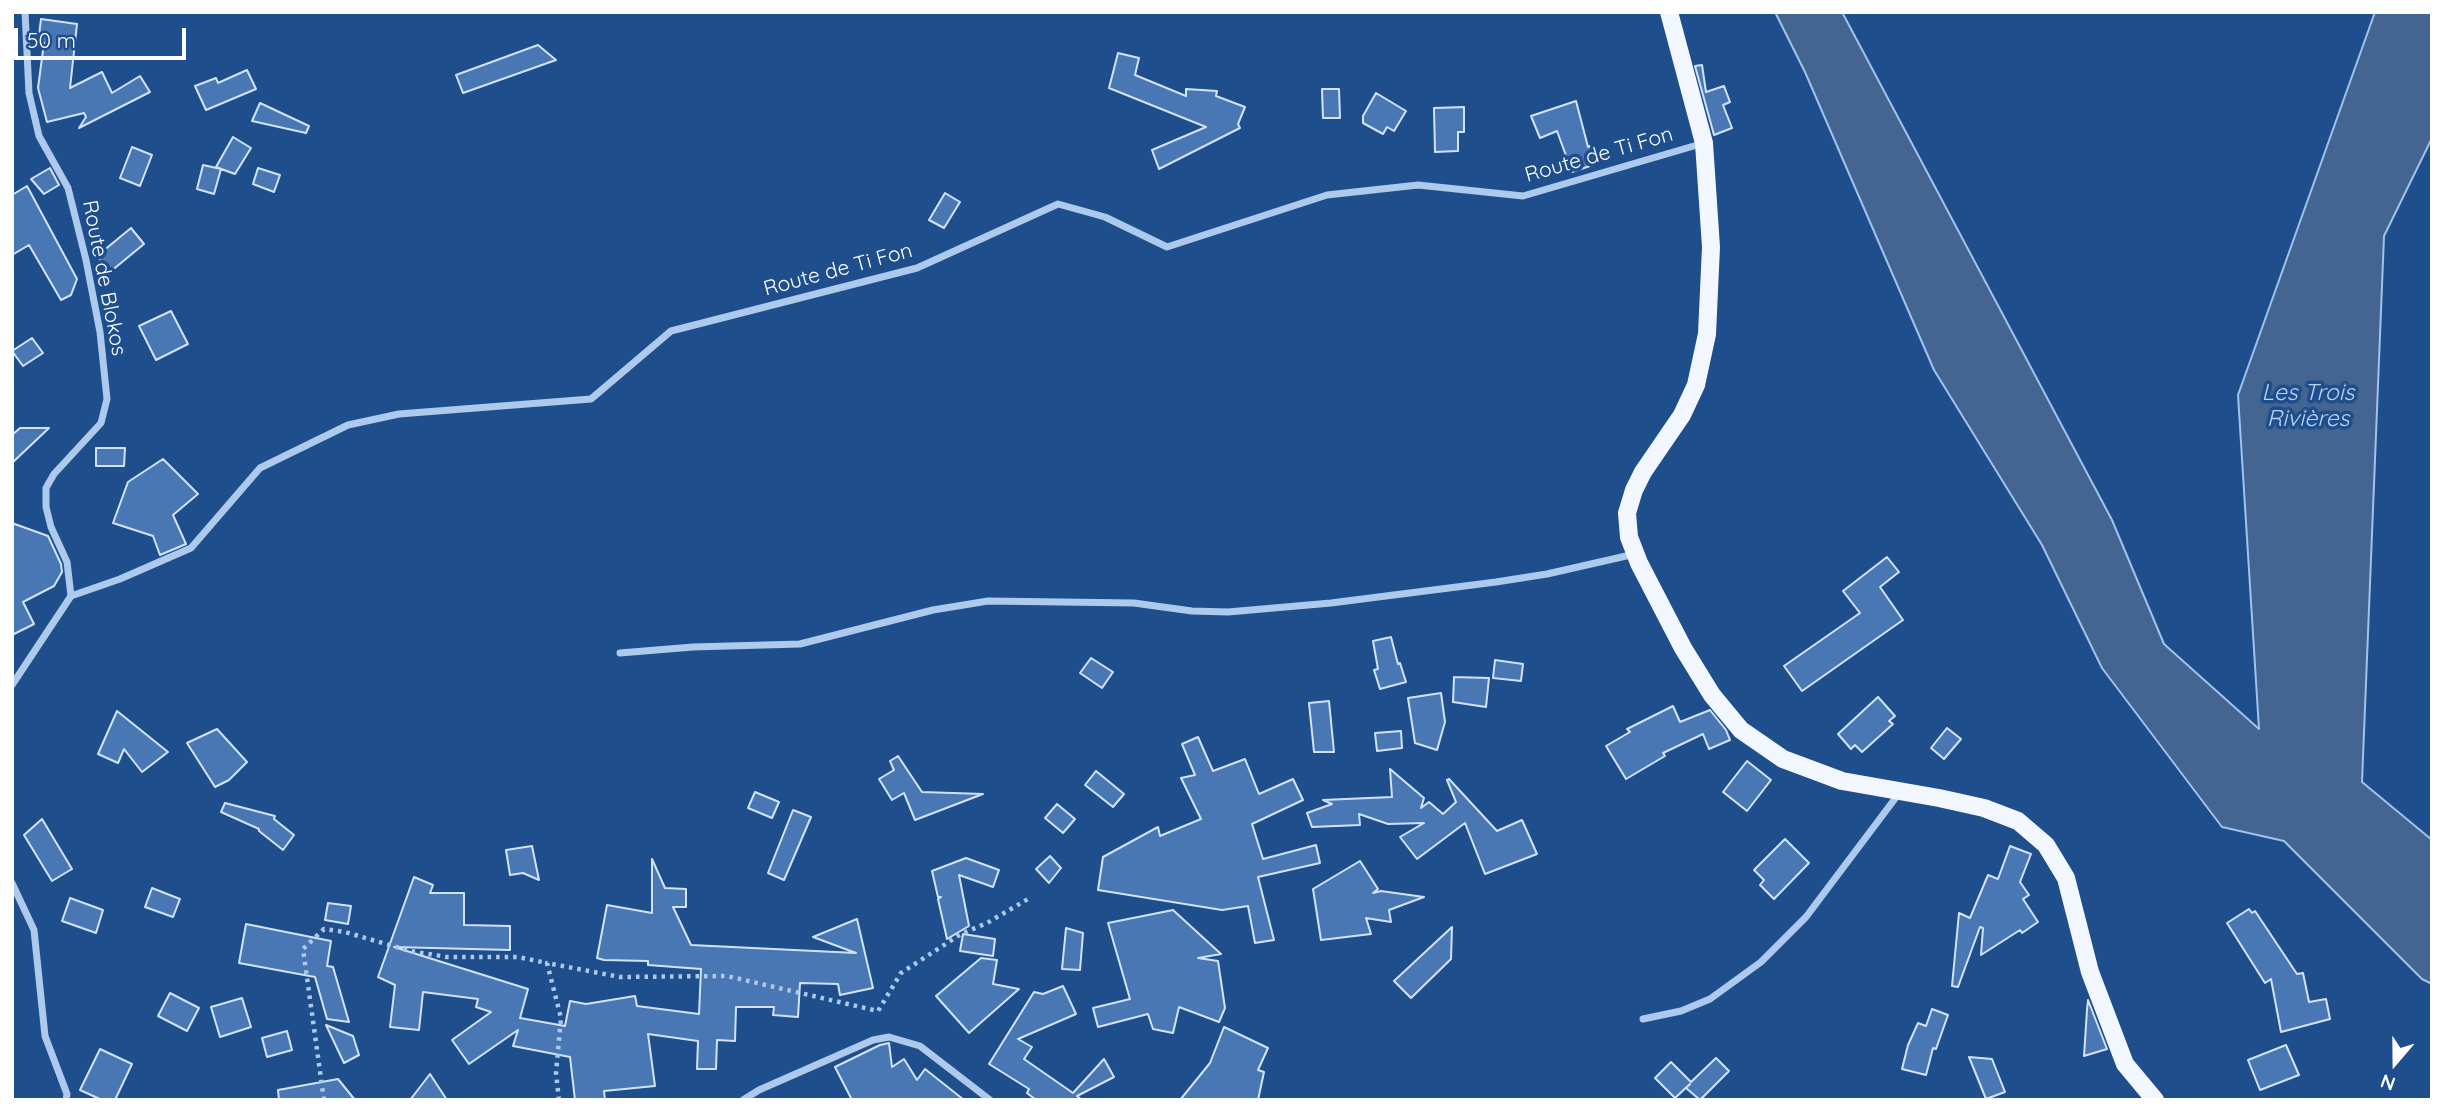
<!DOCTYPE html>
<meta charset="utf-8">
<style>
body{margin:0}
#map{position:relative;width:2444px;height:1112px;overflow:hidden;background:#1f4e8c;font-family:Quicksand,sans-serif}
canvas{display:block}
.frame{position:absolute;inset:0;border:14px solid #fff;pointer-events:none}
.north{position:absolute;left:2360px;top:1028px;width:70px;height:70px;-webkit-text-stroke:5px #1f4e8c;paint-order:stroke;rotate:200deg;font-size:19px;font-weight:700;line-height:28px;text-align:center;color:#fff}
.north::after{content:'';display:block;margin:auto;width:24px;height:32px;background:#fff;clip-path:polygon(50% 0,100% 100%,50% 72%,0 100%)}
.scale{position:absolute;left:14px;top:28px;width:172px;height:32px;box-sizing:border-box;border:4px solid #fff;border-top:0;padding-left:9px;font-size:21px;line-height:24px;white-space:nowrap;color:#fff;-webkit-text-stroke:5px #1f4e8c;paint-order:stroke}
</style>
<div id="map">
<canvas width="2444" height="1112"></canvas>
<div class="frame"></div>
<div class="north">N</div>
<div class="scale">50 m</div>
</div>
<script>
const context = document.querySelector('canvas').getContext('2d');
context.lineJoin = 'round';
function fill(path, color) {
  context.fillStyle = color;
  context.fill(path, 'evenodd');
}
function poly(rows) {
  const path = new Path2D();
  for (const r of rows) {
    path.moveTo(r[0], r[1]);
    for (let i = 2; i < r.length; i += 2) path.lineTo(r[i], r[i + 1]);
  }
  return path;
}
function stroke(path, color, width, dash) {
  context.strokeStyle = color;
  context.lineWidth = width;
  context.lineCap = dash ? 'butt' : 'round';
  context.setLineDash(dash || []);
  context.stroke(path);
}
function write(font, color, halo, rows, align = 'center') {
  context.font = font + ' Quicksand,sans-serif';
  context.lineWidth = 7;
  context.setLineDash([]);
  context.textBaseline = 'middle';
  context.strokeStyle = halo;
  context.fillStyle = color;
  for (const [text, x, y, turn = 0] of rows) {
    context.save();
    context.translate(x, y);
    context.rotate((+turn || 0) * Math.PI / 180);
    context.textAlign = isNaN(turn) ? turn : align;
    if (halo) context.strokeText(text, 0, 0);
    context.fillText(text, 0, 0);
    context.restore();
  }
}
const water = poly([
 [1775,12,1842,12,2112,520,2164,644,2259,729,2238,395,2375,12,2432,12,2432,138,2384,236,2362,782,2432,840,2432,984,2422,979,2284,841,2222,827,2102,668,2042,545,1934,370,1805,72,1775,12]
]);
fill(water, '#446491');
stroke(water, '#a0c3ed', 2);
const building = poly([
 [41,19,77,24,70,88,102,72,112,93,140,76,150,92,79,128,86,117,84,113,47,122,38,88,44,43,38,43,41,19],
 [538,45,556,60,463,93,456,75,538,45],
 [1118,53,1139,58,1135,75,1186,96,1186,89,1217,91,1216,96,1245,107,1238,124,1240,128,1159,169,1152,150,1206,127,1109,88,1118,53],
 [1702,65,1706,92,1724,86,1730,102,1723,105,1732,128,1714,135,1695,66,1702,65],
 [247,70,256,89,206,110,195,86,216,78,218,83,247,70],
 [1322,89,1339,89,1340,118,1323,118,1322,89],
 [1376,93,1406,111,1394,131,1387,127,1383,134,1363,123,1363,116,1376,93],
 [1576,101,1588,147,1590,146,1596,164,1572,172,1557,131,1540,138,1531,116,1576,101],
 [260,103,309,126,306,133,252,121,260,103],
 [1464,107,1464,132,1458,132,1458,151,1435,152,1434,108,1464,107],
 [233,137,251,148,235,174,216,167,233,137],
 [132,147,152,155,140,186,120,178,132,147],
 [203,165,221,169,214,194,197,189,203,165],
 [50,168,59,185,44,194,31,179,50,168],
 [258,168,280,175,274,192,253,184,258,168],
 [27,186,77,279,71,295,61,300,29,245,12,255,12,195,27,186],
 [945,193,960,202,944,228,929,220,945,193],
 [131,228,144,244,110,272,97,256,131,228],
 [171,311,188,344,156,360,139,326,171,311],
 [32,338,43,353,23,366,12,351,32,338],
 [20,428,49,428,12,463,12,435,20,428],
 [96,448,125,448,124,466,96,466,96,448],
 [163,459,198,494,173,515,186,544,160,555,153,536,113,523,128,482,163,459],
 [12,523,48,536,61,564,62,572,54,586,23,602,34,624,12,635,12,523],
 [1887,557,1899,572,1880,587,1903,620,1802,691,1784,666,1860,613,1843,591,1887,557],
 [1391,637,1398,664,1400,663,1406,682,1380,689,1374,670,1378,669,1373,641,1391,637],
 [1091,658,1113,672,1102,688,1080,673,1091,658],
 [1495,660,1523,664,1521,681,1493,678,1495,660],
 [1454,677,1489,678,1486,707,1453,702,1454,677],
 [1441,693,1445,722,1437,750,1415,743,1408,698,1441,693],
 [1878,697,1895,716,1889,721,1893,724,1862,752,1855,745,1851,749,1838,734,1878,697],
 [1329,701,1334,752,1314,752,1309,703,1329,701],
 [1673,706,1680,722,1710,710,1726,730,1730,740,1709,749,1703,734,1663,753,1665,756,1626,779,1606,746,1630,732,1627,729,1673,706],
 [117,711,168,752,142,772,124,749,118,763,98,754,117,711],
 [1947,728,1961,739,1944,759,1931,748,1947,728],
 [217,729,247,762,229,780,215,787,187,743,217,729],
 [1401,731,1402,748,1377,751,1375,733,1401,731],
 [1198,737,1213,771,1245,759,1259,794,1293,779,1303,800,1252,824,1263,859,1316,845,1320,863,1258,877,1274,940,1255,943,1248,906,1222,910,1098,890,1103,857,1158,827,1160,836,1201,819,1181,778,1195,775,1182,744,1198,737],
 [898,756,922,792,983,794,915,820,904,793,892,800,879,779,894,770,890,761,898,756],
 [1747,761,1771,780,1747,811,1723,792,1747,761],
 [1390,769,1424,798,1421,808,1429,802,1443,814,1456,802,1447,780,1449,779,1497,831,1522,820,1537,854,1485,874,1465,823,1417,859,1400,837,1424,823,1388,824,1359,814,1360,825,1312,827,1307,813,1332,804,1323,800,1392,797,1390,769],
 [1096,771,1124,794,1113,807,1085,785,1096,771],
 [755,792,779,802,772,818,748,808,755,792],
 [225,803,275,816,274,819,294,835,283,850,259,831,259,829,221,812,225,803],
 [1057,804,1075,819,1063,833,1045,818,1057,804],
 [793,810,811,817,784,880,768,873,793,810],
 [42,819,72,869,52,881,24,835,42,819],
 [1785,839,1809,863,1774,899,1760,885,1764,880,1754,870,1785,839],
 [532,846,539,880,523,873,510,875,506,850,532,846],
 [2010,846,2031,854,2020,882,2029,895,2023,899,2038,922,2022,933,2020,930,1981,955,1983,928,1980,927,1958,987,1952,986,1959,913,1970,918,1988,875,1998,879,2010,846],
 [1050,856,1061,868,1049,883,1036,869,1050,856],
 [966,858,999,870,993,887,959,875,969,926,947,939,938,899,941,897,938,897,932,871,966,858],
 [652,859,665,888,686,889,686,907,673,907,691,945,856,953,813,937,857,919,873,988,840,995,838,984,800,983,798,1017,773,1015,774,1007,736,1007,735,1041,717,1040,716,1069,697,1069,698,1041,648,1034,655,1086,604,1091,605,1100,575,1100,570,1057,513,1046,518,1030,469,1064,452,1040,491,1012,476,1007,478,999,423,992,419,1030,390,1027,395,985,378,977,414,877,433,885,430,893,464,893,464,925,510,926,510,950,394,947,528,989,520,1018,565,1026,570,1001,586,1004,635,996,637,1006,699,1014,701,969,648,965,648,961,604,960,597,958,607,905,652,913,652,859],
 [1360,861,1378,889,1373,893,1381,891,1424,897,1389,910,1391,922,1366,918,1371,934,1321,940,1313,889,1360,861],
 [152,888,180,899,173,917,145,907,152,888],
 [70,898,103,910,96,933,62,921,70,898],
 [328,903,351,906,348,924,325,920,328,903],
 [2249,909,2252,913,2255,911,2297,974,2303,973,2309,1002,2326,999,2330,1019,2281,1032,2271,979,2265,983,2227,923,2249,909],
 [1173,910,1221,954,1198,958,1218,961,1225,1008,1219,1022,1179,1007,1173,1033,1153,1029,1148,1014,1098,1027,1093,1008,1130,999,1108,923,1173,910],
 [246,924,331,941,327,966,333,967,349,1022,327,1019,315,977,239,963,246,924],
 [1452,927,1451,959,1411,998,1394,981,1452,927],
 [1066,928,1083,933,1080,970,1062,969,1066,928],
 [963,934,995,939,993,956,960,951,963,934],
 [981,958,997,960,993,984,1019,989,969,1033,936,996,981,958],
 [1063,986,1076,1014,1018,1039,1032,1047,1024,1059,1073,1093,1104,1059,1114,1077,1077,1096,1082,1100,1036,1100,1027,1093,1029,1089,989,1064,1034,992,1043,994,1063,986],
 [170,993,199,1008,187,1031,158,1016,170,993],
 [242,998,251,1027,220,1037,211,1007,242,998],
 [2088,1000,2107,1049,2084,1056,2087,1010,2088,1000],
 [1932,1009,1948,1015,1936,1049,1933,1048,1926,1075,1902,1069,1908,1045,1918,1023,1926,1026,1932,1009],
 [326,1025,353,1036,359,1055,344,1063,326,1025],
 [1224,1027,1268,1048,1258,1070,1264,1072,1258,1100,1180,1100,1210,1063,1224,1027],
 [287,1031,292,1050,267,1057,262,1038,287,1031],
 [889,1043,892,1067,904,1059,917,1080,925,1069,964,1100,852,1100,835,1067,880,1045,889,1043],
 [2286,1045,2299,1075,2260,1090,2248,1060,2286,1045],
 [100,1049,132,1064,115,1100,102,1100,80,1090,100,1049],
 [1969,1057,1992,1059,2005,1092,1986,1099,1969,1057],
 [1716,1058,1729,1071,1700,1100,1686,1088,1690,1084,1675,1098,1655,1078,1671,1062,1691,1082,1716,1058],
 [430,1074,447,1100,410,1100,430,1074],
 [338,1079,355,1100,279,1100,278,1090,338,1079]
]);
fill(building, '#4877b3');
stroke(building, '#d2e3f9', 2);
stroke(poly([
 [324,1100,303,949,324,929,345,932,410,951,447,957,518,957,547,963],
 [559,1100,556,1073,561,1018,547,963,620,977,727,976,878,1011,901,973,961,934,987,923,1028,899]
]), '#adc9ec', 4.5, [3.5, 5]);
stroke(poly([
 [71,596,120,579,191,548,260,468,348,425,399,414,591,399,671,331,917,268,1058,204,1105,217,1167,247,1327,195,1418,185,1523,196,1704,143],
 [620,653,693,647,800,644,933,610,988,601,1134,603,1192,611,1228,612,1331,603,1496,582,1547,574,1635,554],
 [12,685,71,596,67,562,51,527,46,507,46,488,54,474,101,423,107,399,100,332,86,260,68,188,39,136,29,93,25,12],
 [12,883,34,930,45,1036,67,1094,66,1100],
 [1643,1019,1681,1011,1710,999,1761,962,1806,917,1900,792],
 [743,1100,759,1090,873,1040,889,1037,920,1046,990,1100]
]), '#adc9ec', 7);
stroke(poly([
 [1669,12,1704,143,1711,247,1707,334,1696,385,1682,415,1643,472,1634,490,1627,513,1629,537,1639,563,1683,648,1712,695,1741,730,1783,759,1842,781,1939,798,1984,808,2018,821,2046,845,2066,878,2090,972,2125,1064,2155,1100]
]), '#f2f7ff', 18);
write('21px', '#fff', '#1f4e8c', [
 ["Route de Ti Fon",1599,155,-16],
 ["Route de Ti Fon",838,270,-15],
 ["Route de Blokos",104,278,79]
]);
write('italic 23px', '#b9d3f3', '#1f4e8c', [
 ["Les Trois",2308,393],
 ["Rivières",2308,419]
]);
</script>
